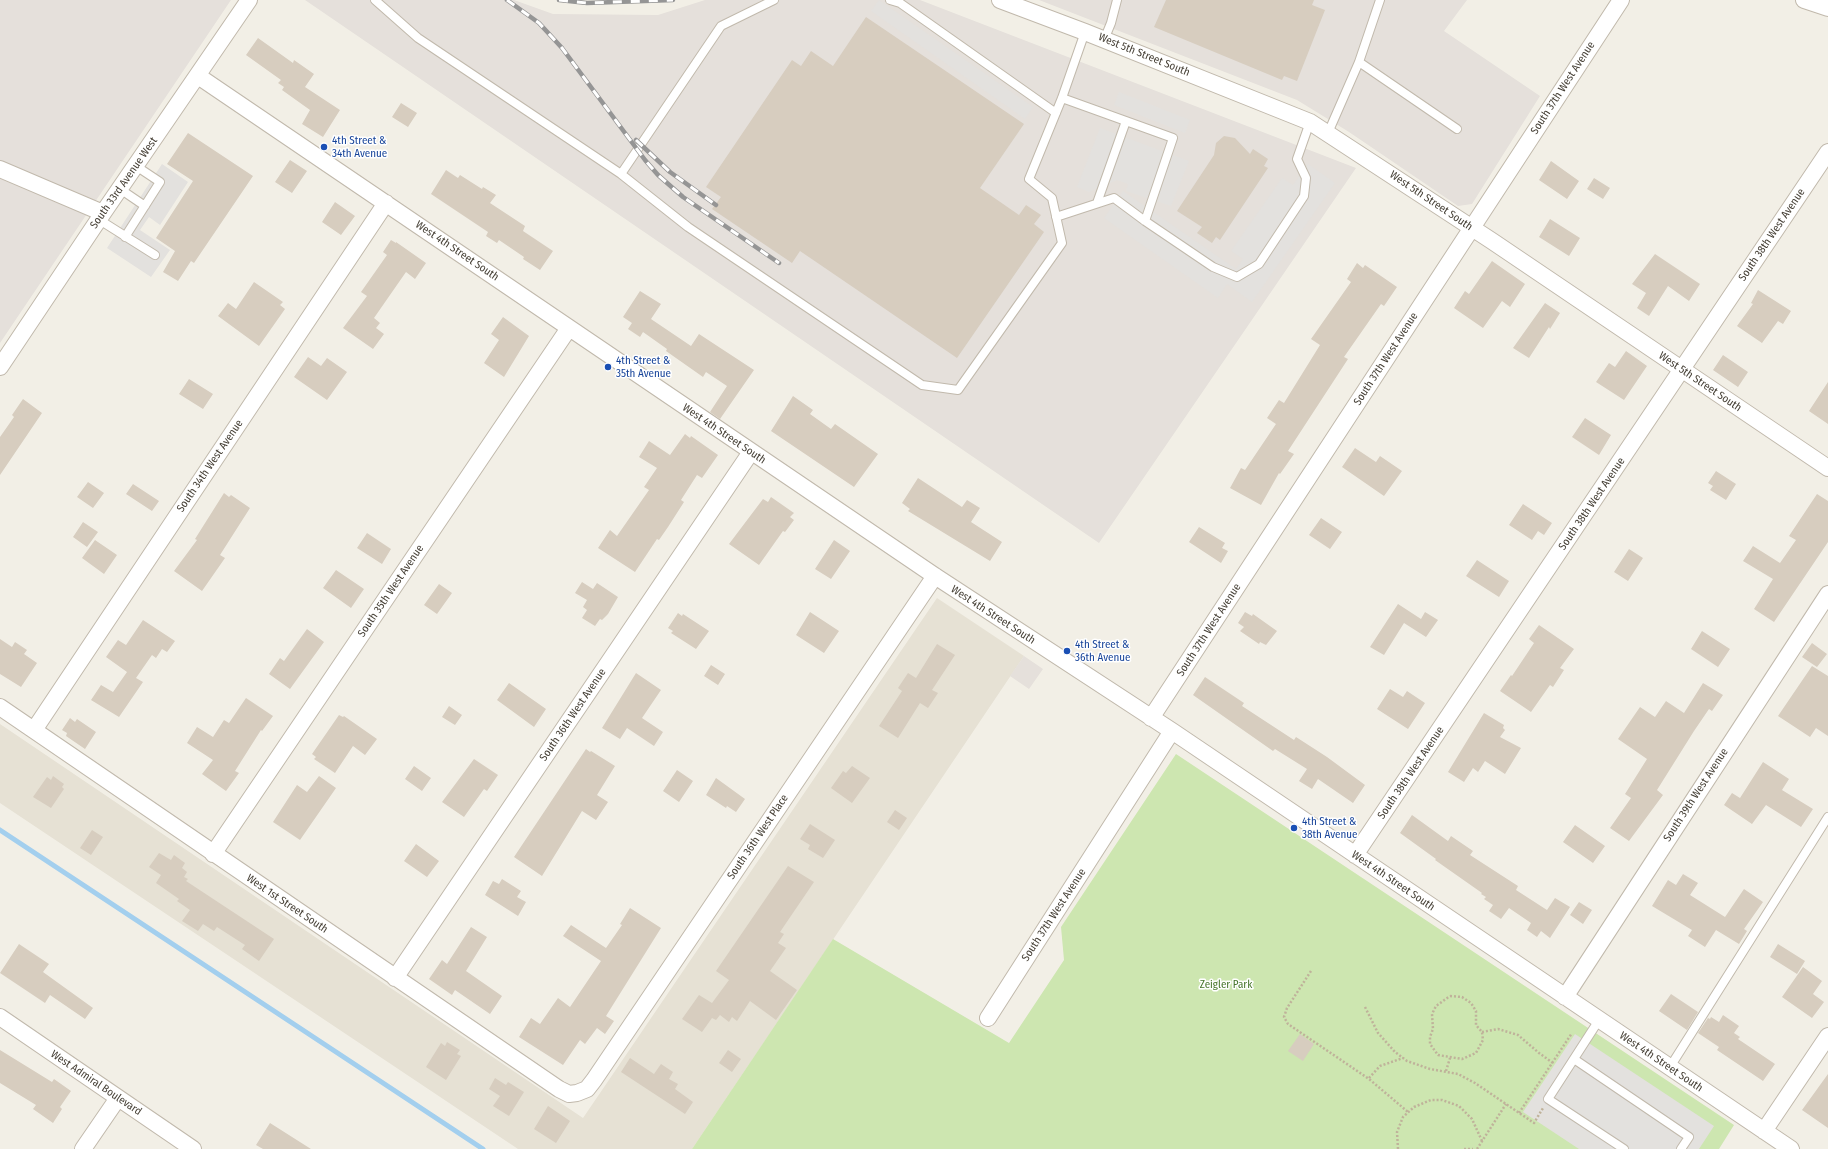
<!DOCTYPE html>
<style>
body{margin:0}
canvas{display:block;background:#f2efe6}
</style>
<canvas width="1828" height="1149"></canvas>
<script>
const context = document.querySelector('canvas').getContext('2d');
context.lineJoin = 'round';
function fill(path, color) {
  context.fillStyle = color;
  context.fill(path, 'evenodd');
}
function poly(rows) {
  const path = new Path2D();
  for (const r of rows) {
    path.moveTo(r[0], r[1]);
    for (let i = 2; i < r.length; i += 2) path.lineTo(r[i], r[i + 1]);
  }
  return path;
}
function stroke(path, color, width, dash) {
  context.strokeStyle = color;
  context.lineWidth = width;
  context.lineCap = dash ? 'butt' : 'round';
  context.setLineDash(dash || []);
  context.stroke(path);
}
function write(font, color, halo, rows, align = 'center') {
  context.font = font + ' "Fira Sans Condensed",sans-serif';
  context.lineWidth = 3;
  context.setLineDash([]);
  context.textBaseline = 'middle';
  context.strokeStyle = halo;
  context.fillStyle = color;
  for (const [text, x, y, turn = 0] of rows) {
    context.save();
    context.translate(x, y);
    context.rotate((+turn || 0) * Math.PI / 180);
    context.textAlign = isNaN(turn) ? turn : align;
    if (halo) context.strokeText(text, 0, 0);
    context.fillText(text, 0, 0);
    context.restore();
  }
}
fill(poly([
 [937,598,1024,656,692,1149,518,1149,0,803,0,724,583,1118]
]), '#e6e1d4');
fill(poly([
 [0,0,231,0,0,343],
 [305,0,514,0,553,14,658,15,705,0,920,0,1356,168,1099,543],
 [1039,0,1467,0,1444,31,1540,96,1472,204,1458,206,1349,132,1297,100],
 [1024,656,1043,669,1029,689,1010,676]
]), '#e5e0db');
fill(poly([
 [1176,754,1734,1125,1719,1149,692,1149,833,939,1009,1043,1064,960,1061,927]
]), '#cde6b0');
fill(poly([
 [879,0,1033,107,1025,119,871,11],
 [1119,92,1190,120,1185,133,1114,105],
 [1100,128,1189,161,1171,206,1126,191,1128,184,1117,180,1089,192,1077,187],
 [162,164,188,182,160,225,149,217,140,230,170,250,151,277,107,248],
 [1308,164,1335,183,1252,302,1227,284,1218,298,1104,218,1123,191,1236,269,1243,259,1231,251,1282,178,1293,185],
 [1575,1034,1714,1126,1699,1149,1579,1149,1523,1112]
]), '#e3e1de');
stroke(poly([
 [0,830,483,1149]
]), '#a3cfee', 5);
fill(poly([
 [1166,0,1314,0,1312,5,1325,10,1297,81,1284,76,1282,80,1154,27],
 [866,17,1024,124,980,188,1019,215,1026,205,1041,215,1034,224,1044,232,957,358,800,251,792,263,712,209,721,197,706,187,792,60,801,66,811,51,833,66],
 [258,38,293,63,294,60,314,74,305,87,340,110,323,137,302,124,310,110,282,90,284,87,278,83,281,80,246,55],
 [401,103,417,113,408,127,392,117],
 [188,133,253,176,194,263,191,261,178,281,163,272,175,251,156,238,193,181,167,164],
 [1224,136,1235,138,1250,154,1253,149,1268,159,1264,166,1268,168,1220,240,1216,237,1212,243,1197,233,1202,227,1177,211,1214,155,1216,143],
 [290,160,307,171,292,193,275,182],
 [1551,161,1579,181,1567,199,1539,180],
 [446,170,458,178,460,175,482,189,483,187,496,195,490,203,525,226,523,231,553,251,540,270,523,259,524,257,499,240,497,243,486,236,488,232,431,194],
 [1594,178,1610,188,1603,199,1587,189],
 [335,202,355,216,341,235,322,222],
 [1550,219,1580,238,1569,256,1539,237],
 [391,240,396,243,396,242,426,263,415,279,406,272,374,318,380,323,376,328,384,334,373,349,343,328,367,296,361,292,387,255,383,252],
 [1655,254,1700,284,1689,301,1668,286,1649,316,1637,308,1646,293,1632,284],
 [1492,261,1525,284,1510,307,1502,301,1483,328,1454,308,1465,291,1469,294],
 [1357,263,1363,268,1365,265,1397,287,1384,306,1381,304,1344,357,1348,359,1288,451,1294,454,1280,474,1279,473,1261,505,1230,488,1241,468,1245,470,1276,424,1267,418,1279,400,1284,403,1320,345,1311,339,1351,282,1347,279],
 [254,282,283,302,280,305,285,309,259,346,218,316,228,303,236,309],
 [1758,290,1791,311,1783,324,1778,321,1762,343,1737,326,1753,304,1751,303],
 [640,291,661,304,651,319,691,346,699,334,754,370,720,419,710,412,727,386,706,372,703,377,666,351,667,349,643,332,640,337,628,329,632,323,623,317],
 [1545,303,1560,313,1550,329,1549,327,1529,358,1513,348],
 [503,317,529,336,504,377,484,363,499,340,491,334],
 [1626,351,1647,366,1624,400,1596,382,1609,363,1615,367],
 [1723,355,1748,372,1738,387,1713,370],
 [308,357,321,366,327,358,347,372,327,400,294,377],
 [189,379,213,394,203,409,179,394],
 [1828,382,1828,424,1809,411],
 [793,396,813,410,810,414,831,429,835,424,878,454,854,487,771,431],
 [23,399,42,413,0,475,0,437,14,417,12,415],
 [1585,418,1611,435,1599,455,1572,437],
 [685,434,690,438,691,436,718,455,702,478,697,475,681,500,684,502,668,527,659,540,657,539,635,572,598,548,610,530,617,536,649,490,644,487,657,468,639,457,649,441,670,455],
 [1355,448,1376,462,1380,456,1402,471,1384,496,1342,467],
 [1716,471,1736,484,1726,500,1710,490,1713,486,1708,483],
 [918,478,962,507,967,500,980,508,971,522,1002,542,990,561,908,511,910,509,902,503],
 [88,482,104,493,93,508,77,497],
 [133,484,159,501,152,511,126,494],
 [224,493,229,497,231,495,250,508,220,555,225,558,202,591,174,571,197,540,195,539],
 [1817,494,1828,501,1828,542,1774,622,1754,609,1773,579,1743,561,1753,546,1780,563,1796,540,1789,536],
 [771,497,794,513,790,517,794,520,785,532,783,531,759,565,729,544,763,499,768,502],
 [1523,504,1552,523,1544,535,1538,531,1532,540,1509,525],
 [1321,518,1342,532,1330,549,1309,535],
 [83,522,98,532,87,547,73,537],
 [1199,527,1225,543,1222,548,1228,551,1221,563,1189,542],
 [367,533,391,549,382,564,357,548],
 [95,540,117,555,104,574,82,558],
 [834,540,850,551,831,579,815,569],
 [1629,549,1643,558,1628,581,1614,572],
 [1477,560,1509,581,1499,597,1466,576],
 [336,570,364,589,351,608,323,588],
 [582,582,593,589,597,583,618,597,608,614,602,620,600,619,595,626,582,618,587,610,583,607,587,600,575,593],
 [439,584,452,593,437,614,424,605],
 [1398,604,1421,619,1425,612,1438,620,1426,637,1404,623,1384,655,1370,647],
 [810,612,839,631,824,653,796,635],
 [1245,612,1252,616,1253,614,1277,631,1266,645,1260,642,1259,644,1240,631,1244,627,1238,623],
 [678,613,682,616,683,614,709,631,696,649,671,633,673,631,668,628],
 [143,620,175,641,167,652,162,649,156,658,152,655,136,678,143,682,119,717,91,700,101,685,113,692,127,672,106,657,118,640,126,645],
 [1539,625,1574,649,1560,668,1564,670,1553,687,1550,685,1531,712,1500,691,1511,675,1512,676,1534,643,1529,639],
 [307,629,324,642,290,689,269,674,280,658,284,661],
 [1702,631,1730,649,1718,667,1691,649],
 [0,639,12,647,15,642,27,650,24,654,37,663,21,687,0,674],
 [1812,643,1827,654,1817,667,1802,657],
 [937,644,955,655,932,690,938,693,928,708,920,703,898,738,879,726,902,691,898,688,908,673,916,678],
 [711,665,725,674,718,685,704,676],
 [1812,666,1828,676,1828,736,1816,728,1810,737,1778,716],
 [636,673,661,690,642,718,663,732,654,746,627,728,620,739,602,728],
 [1205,677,1244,703,1242,706,1294,740,1296,737,1327,757,1365,785,1353,803,1318,779,1312,789,1299,781,1307,769,1275,749,1273,751,1193,695],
 [509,683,546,709,534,727,497,700],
 [1703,683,1723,695,1712,711,1709,709,1694,731,1657,790,1663,795,1629,841,1610,828,1631,798,1625,794,1647,759,1618,739,1640,707,1655,717,1666,701,1684,713],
 [1390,689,1403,697,1407,691,1425,703,1408,729,1377,709],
 [246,698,273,716,262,731,261,730,235,771,239,773,226,791,202,774,213,760,187,743,197,727,213,737,224,720,229,723],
 [449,706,462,715,455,725,442,717],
 [1484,713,1504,725,1503,728,1505,730,1500,737,1521,748,1505,774,1485,761,1478,772,1473,768,1464,782,1448,772],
 [339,715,343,717,344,716,377,739,365,755,353,746,335,773,314,759,316,757,312,754],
 [70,718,75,722,77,719,96,732,85,749,66,736,67,733,62,730],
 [586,749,590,752,591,751,615,766,597,795,608,802,596,820,582,811,542,876,514,857],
 [474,759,498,775,487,791,484,789,464,817,442,802],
 [1763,762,1789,779,1782,790,1813,809,1801,827,1766,805,1752,824,1724,805,1732,793,1740,798],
 [414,766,431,778,422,791,405,779],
 [852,766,870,778,852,803,831,788,843,771,846,773],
 [677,770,693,781,679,802,663,791],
 [53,776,64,784,62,787,64,789,51,808,33,797,47,777,51,780],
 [319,776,336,788,300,840,273,822,297,785,307,792],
 [716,778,745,799,736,812,727,806,726,808,706,795],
 [895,810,907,818,899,830,887,822],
 [1412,815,1448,841,1451,836,1473,851,1470,855,1518,886,1516,890,1547,910,1555,898,1570,907,1550,938,1541,931,1537,937,1527,930,1531,923,1509,908,1501,919,1489,911,1493,905,1484,899,1486,897,1481,894,1482,893,1435,860,1436,859,1400,833],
 [810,824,835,840,823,858,808,849,810,845,800,839],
 [1575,825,1605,846,1593,863,1563,842],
 [92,830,103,837,91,855,80,848],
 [416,844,439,861,427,877,404,861],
 [159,853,171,860,174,855,185,863,182,868,187,872,184,877,188,879,186,881,274,939,259,961,242,949,245,945,217,927,214,931,203,924,198,931,182,921,190,910,177,901,179,899,156,883,161,875,149,867],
 [788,866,814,882,780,932,784,934,778,943,786,948,770,971,797,990,776,1020,750,1001,737,1021,732,1017,729,1022,720,1015,716,1020,712,1018,702,1032,682,1019,699,995,712,1003,729,980,716,971],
 [1683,874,1698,883,1690,895,1725,917,1744,889,1763,902,1744,929,1747,931,1739,944,1716,930,1705,947,1688,936,1692,930,1652,906,1668,880,1676,885],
 [502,879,521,891,517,897,526,902,518,916,485,895,493,881,499,884],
 [1579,902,1592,910,1583,924,1570,915],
 [630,908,661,928,606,1016,614,1021,605,1034,597,1028,585,1044,580,1040,563,1065,519,1037,531,1018,540,1024,558,998,570,1007,601,961,563,936,571,925,606,948,622,925,620,924],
 [471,927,487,937,466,971,502,996,490,1014,455,990,452,995,429,979,442,960,447,964],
 [19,944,49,964,43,972,93,1008,85,1019,50,995,45,1003,0,973],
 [1778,944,1805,961,1797,974,1770,957],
 [1803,967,1822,981,1813,994,1824,1002,1812,1018,1782,997],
 [1671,994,1698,1012,1687,1030,1659,1011],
 [1723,1015,1739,1026,1734,1033,1740,1037,1738,1039,1775,1064,1763,1081,1717,1050,1719,1047,1698,1033,1708,1018,1710,1019,1711,1017,1719,1022],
 [1300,1034,1314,1044,1303,1061,1288,1051],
 [447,1042,460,1050,457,1054,461,1056,446,1080,426,1067,441,1043,445,1046],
 [0,1050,52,1082,54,1079,71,1091,60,1107,62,1109,53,1123,33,1109,36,1105,0,1083],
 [728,1050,741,1059,732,1072,719,1063],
 [630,1058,654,1074,661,1064,673,1072,669,1079,678,1084,675,1089,693,1102,685,1114,621,1072],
 [1828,1074,1828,1128,1802,1110],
 [495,1078,506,1085,508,1082,524,1092,509,1116,493,1106,500,1096,489,1089],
 [548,1106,570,1121,556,1143,534,1129],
 [270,1123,311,1149,263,1149,256,1145]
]), '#d7cdbf');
const service = poly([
 [375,0,418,38,621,174,688,227,922,385,958,390,1062,243,1052,198,1029,179,1062,98,1085,32],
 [890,0,900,3,1056,113],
 [1104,40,1111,23,1117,0],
 [1359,62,1457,129],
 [1062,98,1173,138,1145,221],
 [1328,133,1359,62,1380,0],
 [621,174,721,26,774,0],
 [120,189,145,206],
 [1097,203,1126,121],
 [1056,217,1114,198,1145,221,1213,267,1237,277,1259,264,1304,196,1306,178,1297,159,1310,122],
 [98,219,155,255],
 [125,237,160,182,136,166],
 [1599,1020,1548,1099,1624,1149],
 [1574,1059,1689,1137,1681,1149],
 [1670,1067,1828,817]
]);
const minor = poly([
 [1000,0,1085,32,1310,122,1492,241,1828,468],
 [1804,0,1828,8],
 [198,76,935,576,1172,731,1791,1149],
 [0,169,103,213],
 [0,367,103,213,249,0],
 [0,707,559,1089,569,1094,577,1093,587,1089,594,1080,935,576],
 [1151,718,1621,0],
 [34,730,386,203],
 [213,854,569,328],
 [1355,855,1828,152],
 [395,978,751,452],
 [1565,997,1828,594],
 [0,1017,193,1149],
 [988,1018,1172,731],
 [1764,1131,1828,1036],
 [83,1149,118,1098]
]);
stroke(service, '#c1b9ac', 10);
stroke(minor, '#c1b9ac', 18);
stroke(poly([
 [1311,971,1287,1008,1284,1017,1288,1024,1369,1079,1408,1112],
 [1450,996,1462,997,1471,1003,1476,1011,1476,1025,1482,1032,1483,1040,1476,1053,1462,1059,1438,1055,1430,1044,1430,1037,1433,1029,1432,1014,1436,1006,1450,996],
 [1365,1007,1378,1033,1395,1052,1407,1061,1430,1069,1458,1074,1475,1083,1534,1123,1543,1108],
 [1482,1032,1498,1029,1518,1035,1539,1053,1553,1063],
 [1446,1071,1450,1058],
 [1369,1078,1380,1066,1403,1058],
 [1519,1113,1572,1033],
 [1398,1149,1397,1132,1403,1117,1414,1107,1431,1100,1442,1100,1459,1106,1472,1119,1482,1141],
 [1464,1149,1473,1149],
 [1477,1149,1506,1104]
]), '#bfb29a', 2.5, [2, 2]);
stroke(service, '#fff', 8);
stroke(minor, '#fff', 16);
const rail = poly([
 [507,0,539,23,562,48,645,160,658,175,683,197,779,263],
 [559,0,587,3,673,0],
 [636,140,670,172,716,205]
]);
stroke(rail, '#959595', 4.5);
stroke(rail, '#fff', 3, [9]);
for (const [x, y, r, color] of [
 [324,147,4,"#1a4fb4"],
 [608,367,4,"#1a4fb4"],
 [1067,651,4,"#1a4fb4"],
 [1294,828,4,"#1a4fb4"]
]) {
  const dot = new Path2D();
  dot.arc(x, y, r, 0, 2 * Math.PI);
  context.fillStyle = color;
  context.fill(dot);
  stroke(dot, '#fff', 1.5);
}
write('11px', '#453f35', '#fff', [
 ["West 5th Street South",1144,55,22],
 ["South 37th West Avenue",1563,88,-57],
 ["South 33rd Avenue West",124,183,-55],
 ["West 5th Street South",1431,201,34],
 ["South 38th West Avenue",1772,235,-56],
 ["West 4th Street South",457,251,34],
 ["South 37th West Avenue",1386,359,-57],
 ["West 5th Street South",1700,382,34],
 ["West 4th Street South",724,434,34],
 ["South 34th West Avenue",210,466,-56],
 ["South 38th West Avenue",1592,504,-56],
 ["South 35th West Avenue",391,591,-56],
 ["West 4th Street South",993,615,33],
 ["South 37th West Avenue",1209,630,-57],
 ["South 36th West Avenue",573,715,-56],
 ["South 38th West Avenue",1411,773,-56],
 ["South 39th West Avenue",1696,795,-57],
 ["South 36th West Place",758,837,-56],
 ["West 4th Street South",1393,881,34],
 ["West 1st Street South",287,904,34],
 ["South 37th West Avenue",1054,915,-57],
 ["West 4th Street South",1661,1062,34],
 ["West Admiral Boulevard",96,1083,34]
]);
write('11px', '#164399', '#fff', [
 ["4th Street &",332,141],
 ["34th Avenue",332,154],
 ["4th Street &",616,361],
 ["35th Avenue",616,374],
 ["4th Street &",1075,645],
 ["36th Avenue",1075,658],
 ["4th Street &",1302,822],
 ["38th Avenue",1302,835]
], 'left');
write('11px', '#46752a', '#fff', [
 ["Zeigler Park",1226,985]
]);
</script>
